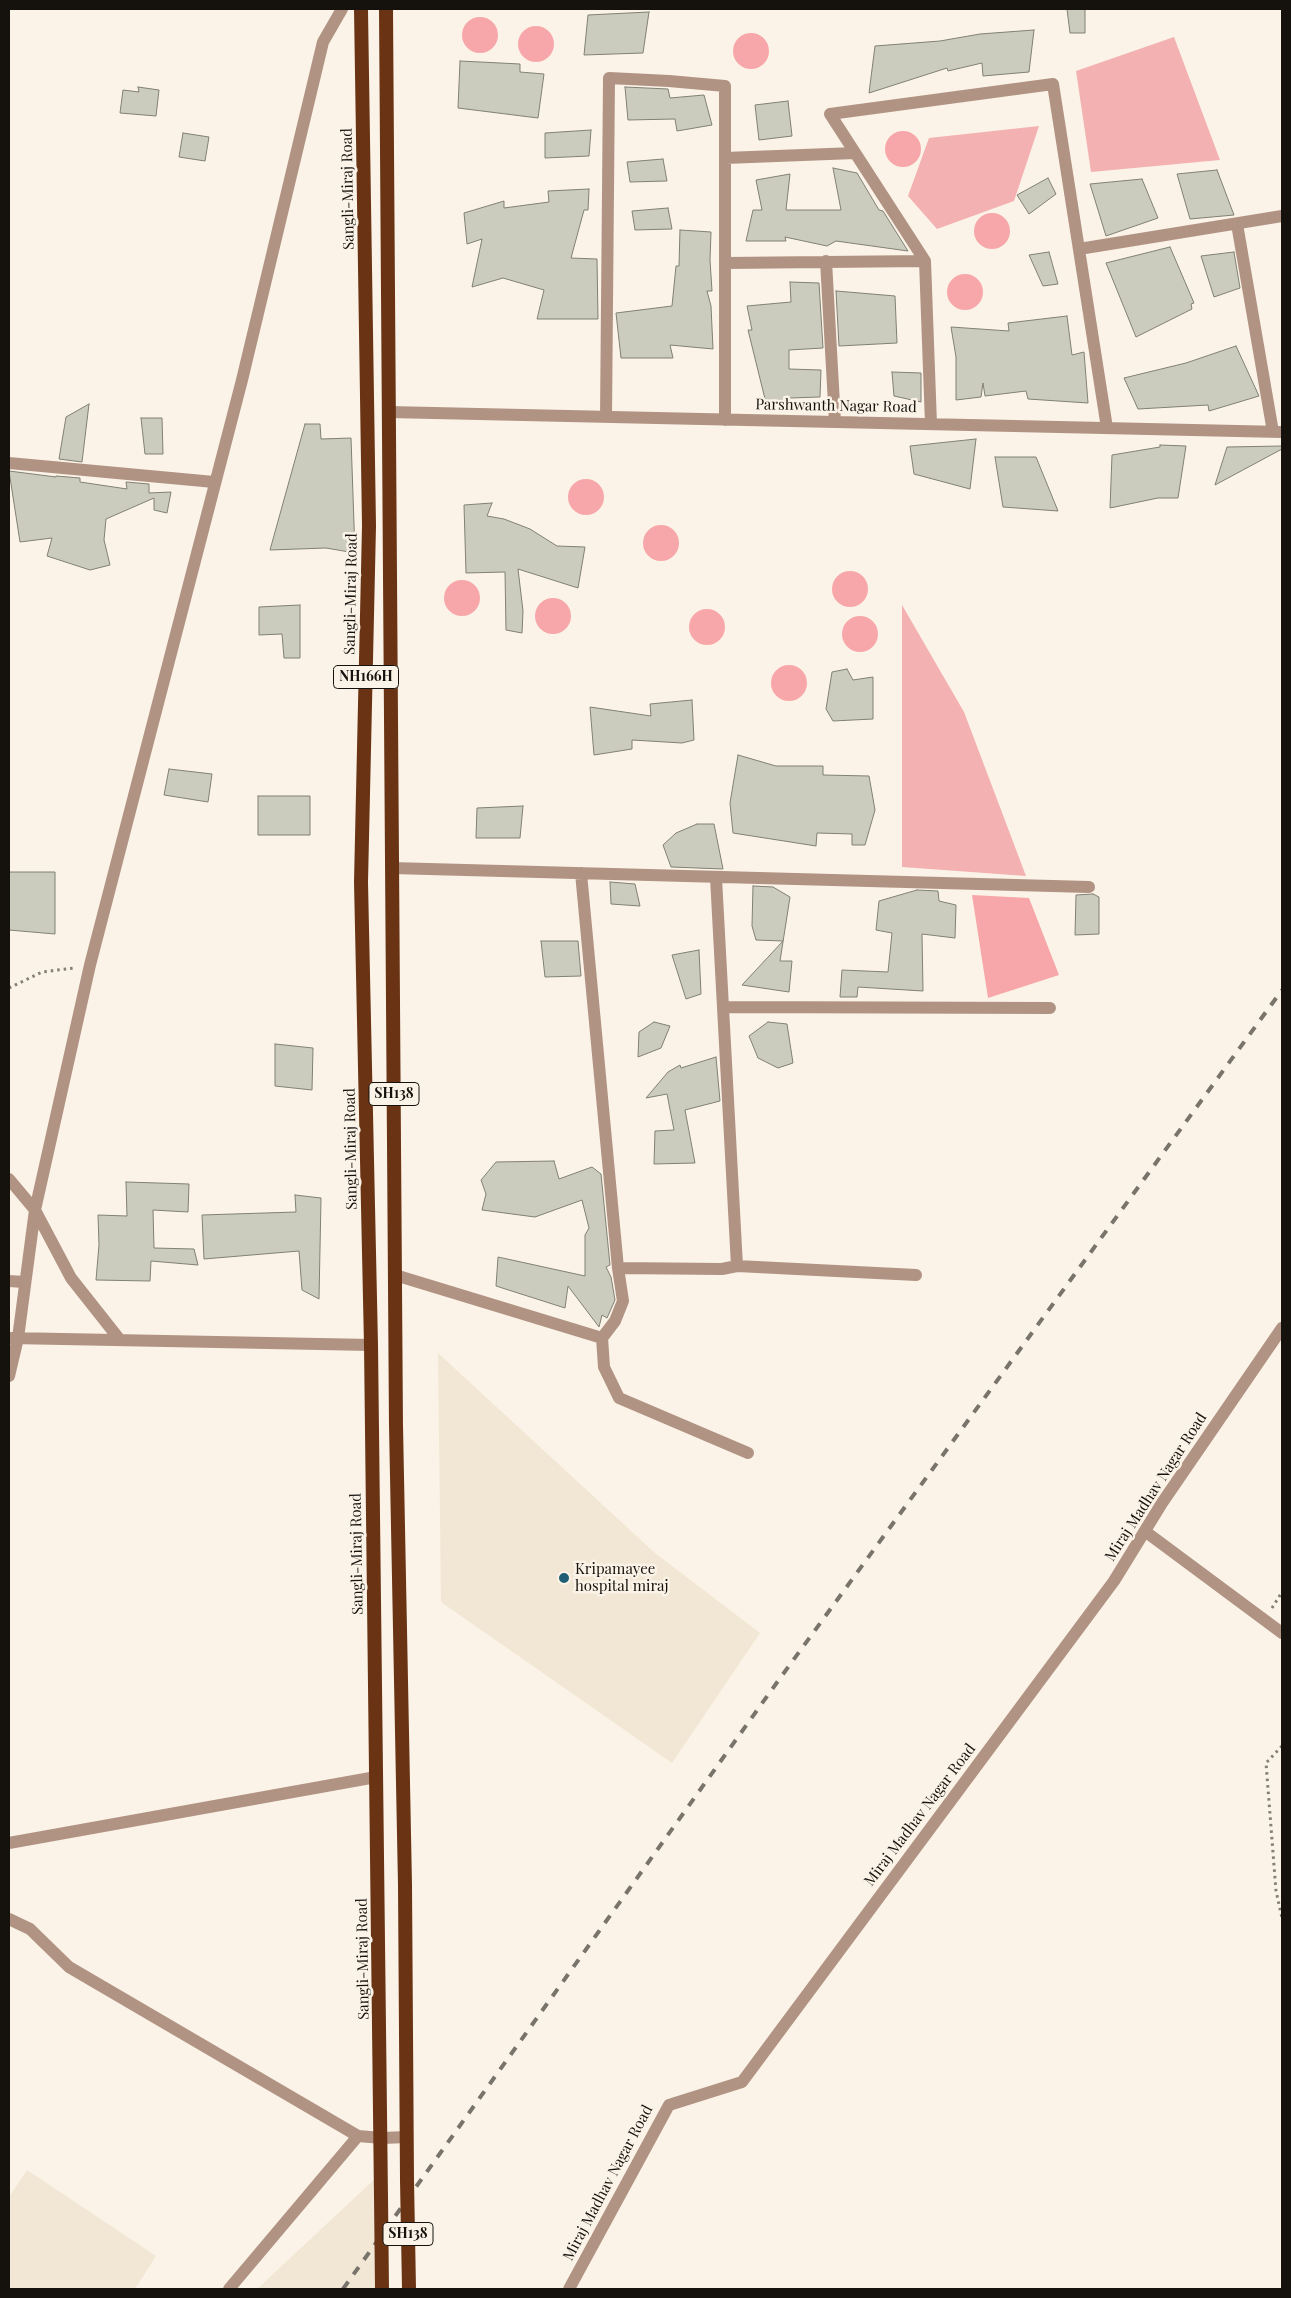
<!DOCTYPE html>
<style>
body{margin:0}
#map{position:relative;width:1291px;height:2298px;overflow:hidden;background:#fbf3e7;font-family:"Playfair Display",serif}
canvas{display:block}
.frame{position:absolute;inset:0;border:10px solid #15120e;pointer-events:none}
</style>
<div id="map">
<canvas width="1291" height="2298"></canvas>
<div class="frame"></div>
</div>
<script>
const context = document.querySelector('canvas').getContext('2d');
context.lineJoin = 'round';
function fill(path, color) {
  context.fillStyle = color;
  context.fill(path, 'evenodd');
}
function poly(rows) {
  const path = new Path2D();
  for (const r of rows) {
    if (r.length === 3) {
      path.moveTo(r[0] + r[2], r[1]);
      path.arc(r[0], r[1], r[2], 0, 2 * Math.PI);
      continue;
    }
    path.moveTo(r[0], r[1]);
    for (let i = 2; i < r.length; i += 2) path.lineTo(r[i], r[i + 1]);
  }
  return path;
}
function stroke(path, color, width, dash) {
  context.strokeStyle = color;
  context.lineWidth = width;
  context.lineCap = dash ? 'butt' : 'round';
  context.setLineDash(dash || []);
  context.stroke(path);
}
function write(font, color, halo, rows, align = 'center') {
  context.font = font + ' "Playfair Display",serif';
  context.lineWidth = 5;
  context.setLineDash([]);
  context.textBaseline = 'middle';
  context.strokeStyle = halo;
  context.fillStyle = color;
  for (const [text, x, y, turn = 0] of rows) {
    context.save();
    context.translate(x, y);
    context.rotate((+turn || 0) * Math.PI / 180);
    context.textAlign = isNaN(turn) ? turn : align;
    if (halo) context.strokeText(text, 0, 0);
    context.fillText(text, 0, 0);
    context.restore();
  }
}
fill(poly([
 [438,1353,655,1553,760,1633,672,1763,441,1602],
 [27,2170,156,2256,135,2289,9,2289,9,2197],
 [378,2176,378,2289,257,2289]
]), '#f2e7d4');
fill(poly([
 [1174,37,1220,160,1091,172,1076,71],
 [1039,126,1014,201,937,229,908,196,929,138],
 [902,605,964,712,1026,876,902,867]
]), '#f3b1b2');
fill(poly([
 [480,35,18],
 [536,44,18],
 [751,51,18],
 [903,149,18],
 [992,231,18],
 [965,292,18],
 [586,497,18],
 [661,543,18],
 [850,589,18],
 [462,598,18],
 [553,616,18],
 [707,627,18],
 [860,634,18],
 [789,683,18],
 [972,895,1029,898,1059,975,988,998]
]), '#f7a7a9');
const building = poly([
 [1067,9,1085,9,1085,33,1070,33,1067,9],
 [649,12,643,53,584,55,588,15,649,12],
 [1034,30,1029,72,983,76,982,63,948,71,947,68,869,93,875,46,940,41,980,34,1034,30],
 [460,61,520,64,520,72,544,74,538,118,458,108,460,61],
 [138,87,159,90,156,116,120,113,123,90,139,92,138,87],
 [625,87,668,89,670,98,704,95,712,125,677,131,675,119,628,120,625,87],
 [788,101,792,136,759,140,755,105,788,101],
 [591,130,589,156,545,158,545,133,591,130],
 [183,133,209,137,205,161,179,157,183,133],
 [663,159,667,181,630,182,627,162,663,159],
 [833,168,857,173,879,210,883,211,908,251,836,241,827,246,785,237,786,241,746,241,753,210,762,210,756,180,790,174,786,210,841,210,833,168],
 [1217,170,1234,215,1190,219,1177,174,1217,170],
 [1048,178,1056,194,1029,214,1017,195,1048,178],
 [1142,179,1158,218,1106,236,1090,184,1142,179],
 [589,189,588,210,584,210,571,258,597,259,598,319,537,319,544,290,503,278,472,287,482,239,467,244,464,213,504,201,504,208,549,202,548,191,589,189],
 [668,208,672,229,635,230,632,211,668,208],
 [680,230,711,232,710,260,712,291,707,291,711,306,713,349,670,345,673,358,621,358,616,313,672,306,676,266,679,266,680,230],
 [1170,247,1194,303,1191,304,1192,309,1136,337,1106,263,1170,247],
 [1049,252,1058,284,1043,286,1029,255,1049,252],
 [1234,252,1240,288,1214,297,1201,256,1234,252],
 [790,282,819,283,823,348,789,350,789,369,821,370,820,397,790,398,766,403,748,330,752,330,747,306,791,302,790,282],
 [836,291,895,296,897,343,839,346,836,291],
 [1067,316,1072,355,1084,352,1088,403,1028,399,1026,391,985,396,983,383,981,397,956,400,956,357,951,327,1009,331,1008,323,1067,316],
 [1236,346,1259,396,1209,411,1208,405,1138,409,1124,378,1186,363,1236,346],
 [892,372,921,373,921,402,894,396,892,372],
 [89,404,82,462,59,459,66,417,89,404],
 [141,418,162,418,163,454,145,454,141,418],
 [305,424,320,424,321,439,351,438,355,553,326,548,270,550,305,424],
 [976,439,970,489,914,474,910,446,976,439],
 [1160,445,1186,446,1178,498,1158,498,1110,508,1112,455,1160,447,1160,445],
 [1282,446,1282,449,1215,485,1227,447,1282,446],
 [995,457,1036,457,1058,511,1003,507,995,457],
 [9,471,56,477,56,476,80,478,80,482,127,489,126,482,149,484,149,493,171,492,167,513,154,510,154,498,106,519,104,540,110,565,90,570,47,556,52,538,20,542,9,471],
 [492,503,487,516,504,519,530,529,557,546,585,547,578,588,518,569,523,611,522,633,506,630,505,572,466,573,464,505,492,503],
 [300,605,300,658,284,658,282,634,259,635,259,607,300,605],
 [847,669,853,680,873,677,873,719,833,721,826,709,832,672,847,669],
 [692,700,694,740,682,743,632,740,632,749,594,755,590,707,651,716,650,704,692,700],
 [738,755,776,766,823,766,823,775,869,776,875,810,865,845,852,845,852,834,817,833,816,846,733,833,730,803,738,755],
 [169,769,212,774,208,802,164,795,169,769],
 [258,796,310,796,310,835,258,835,258,796],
 [523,806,520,838,476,838,477,808,523,806],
 [697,824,714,824,723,869,671,867,663,845,676,833,697,824],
 [9,872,55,872,55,934,9,930,9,872],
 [610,882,635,884,640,906,611,904,610,882],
 [753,886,773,887,790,897,780,961,792,961,789,992,742,985,783,941,756,940,752,926,753,886],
 [917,890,938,891,939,901,956,905,955,938,922,934,923,991,858,987,857,997,840,997,842,970,888,972,892,933,876,930,879,901,917,890],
 [1093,894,1099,897,1099,934,1075,935,1076,895,1093,894],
 [541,941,578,941,581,976,545,977,541,941],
 [699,950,701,994,686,999,672,955,699,950],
 [654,1022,670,1026,661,1048,638,1057,639,1032,654,1022],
 [768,1022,787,1024,793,1063,778,1068,758,1058,749,1036,768,1022],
 [275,1044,313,1048,312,1090,275,1086,275,1044],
 [716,1057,720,1101,685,1110,695,1163,654,1164,655,1131,674,1130,667,1094,646,1098,668,1072,680,1065,681,1068,716,1057],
 [554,1161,559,1179,592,1167,601,1174,610,1265,606,1267,611,1277,615,1300,607,1318,602,1315,599,1327,568,1286,565,1308,496,1286,498,1257,585,1276,585,1235,589,1228,582,1200,535,1217,482,1210,486,1194,481,1180,496,1162,554,1161],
 [126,1182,189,1184,188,1212,153,1210,154,1248,194,1249,198,1265,151,1261,150,1281,96,1280,99,1245,98,1215,127,1216,126,1182],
 [295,1195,321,1198,319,1299,302,1290,299,1251,204,1259,202,1215,296,1212,295,1195]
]);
fill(building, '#cbcbbe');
stroke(building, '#808073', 1);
stroke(poly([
 [9,988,42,972,74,968],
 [1272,1608,1282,1592],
 [1282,1746,1266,1763,1276,1891,1282,1918]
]), '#837e76', 3, [2.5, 4]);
stroke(poly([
 [725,158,855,153],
 [1237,224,1273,432],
 [1079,249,1282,216],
 [826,261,835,422],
 [725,263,925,261],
 [389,412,1282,432],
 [606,417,609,78,669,81,725,86,725,420],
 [931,424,925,261,830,114,1053,84,1107,428],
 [9,463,214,482],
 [392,868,1089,887],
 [723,1007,1050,1008],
 [9,1179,35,1210,71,1278,120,1340],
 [737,1266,916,1275],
 [618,1268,722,1269,737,1266,716,878],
 [395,1275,602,1338,615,1321,623,1301,618,1268,581,873],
 [9,1281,24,1282],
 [11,1338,371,1345],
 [602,1338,604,1367,619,1398,748,1453],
 [9,1376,18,1338,35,1210,90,965,242,380,323,42,342,9],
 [1146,1532,1282,1633],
 [9,1843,376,1777],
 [9,1919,30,1929,69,1967,358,2136],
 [229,2289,358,2136,382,2138,407,2137]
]), '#b19384', 12);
stroke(poly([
 [569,2289,669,2105,742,2082,1114,1581,1162,1503,1282,1328]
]), '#b19384', 12);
stroke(poly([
 [361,9,369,526,361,882,371,1345,381,2197],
 [386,9,396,1425,405,1885,407,2180]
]), '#6a3414', 14);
stroke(poly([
 [343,2289,778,1681,1282,990]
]), '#78736b', 4, [9, 9]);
stroke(poly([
 [407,2180,409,2289],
 [381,2197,382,2289]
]), '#6a3414', 14);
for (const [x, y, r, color] of [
 [564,1578,6,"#205e75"]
]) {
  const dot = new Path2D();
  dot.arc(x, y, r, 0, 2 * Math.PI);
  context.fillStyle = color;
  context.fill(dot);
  stroke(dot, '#fbf3e7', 2);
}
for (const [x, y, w] of [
 [366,677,65],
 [394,1094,50],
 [408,2234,50]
]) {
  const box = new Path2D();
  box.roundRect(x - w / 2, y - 11.5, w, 23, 4);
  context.fillStyle = '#fbf3e7';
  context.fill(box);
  stroke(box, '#15120e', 1);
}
write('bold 14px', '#15120e', null, [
 ["NH166H",366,677],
 ["SH138",394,1094],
 ["SH138",408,2234]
]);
write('15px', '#15120e', '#fbf3e7', [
 ["Sangli-Miraj Road",348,189,-91],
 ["Parshwanth Nagar Road",836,406,1],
 ["Sangli-Miraj Road",351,594,-89],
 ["Sangli-Miraj Road",351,1149,-91],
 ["Miraj Madhav Nagar Road",1156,1487,-57],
 ["Sangli-Miraj Road",357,1554,-91],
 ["Miraj Madhav Nagar Road",920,1815,-53],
 ["Sangli-Miraj Road",363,1959,-91],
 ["Miraj Madhav Nagar Road",608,2183,-62]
]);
write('15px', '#15120e', '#fbf3e7', [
 ["Kripamayee",575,1569],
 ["hospital miraj",575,1586]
], 'left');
</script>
